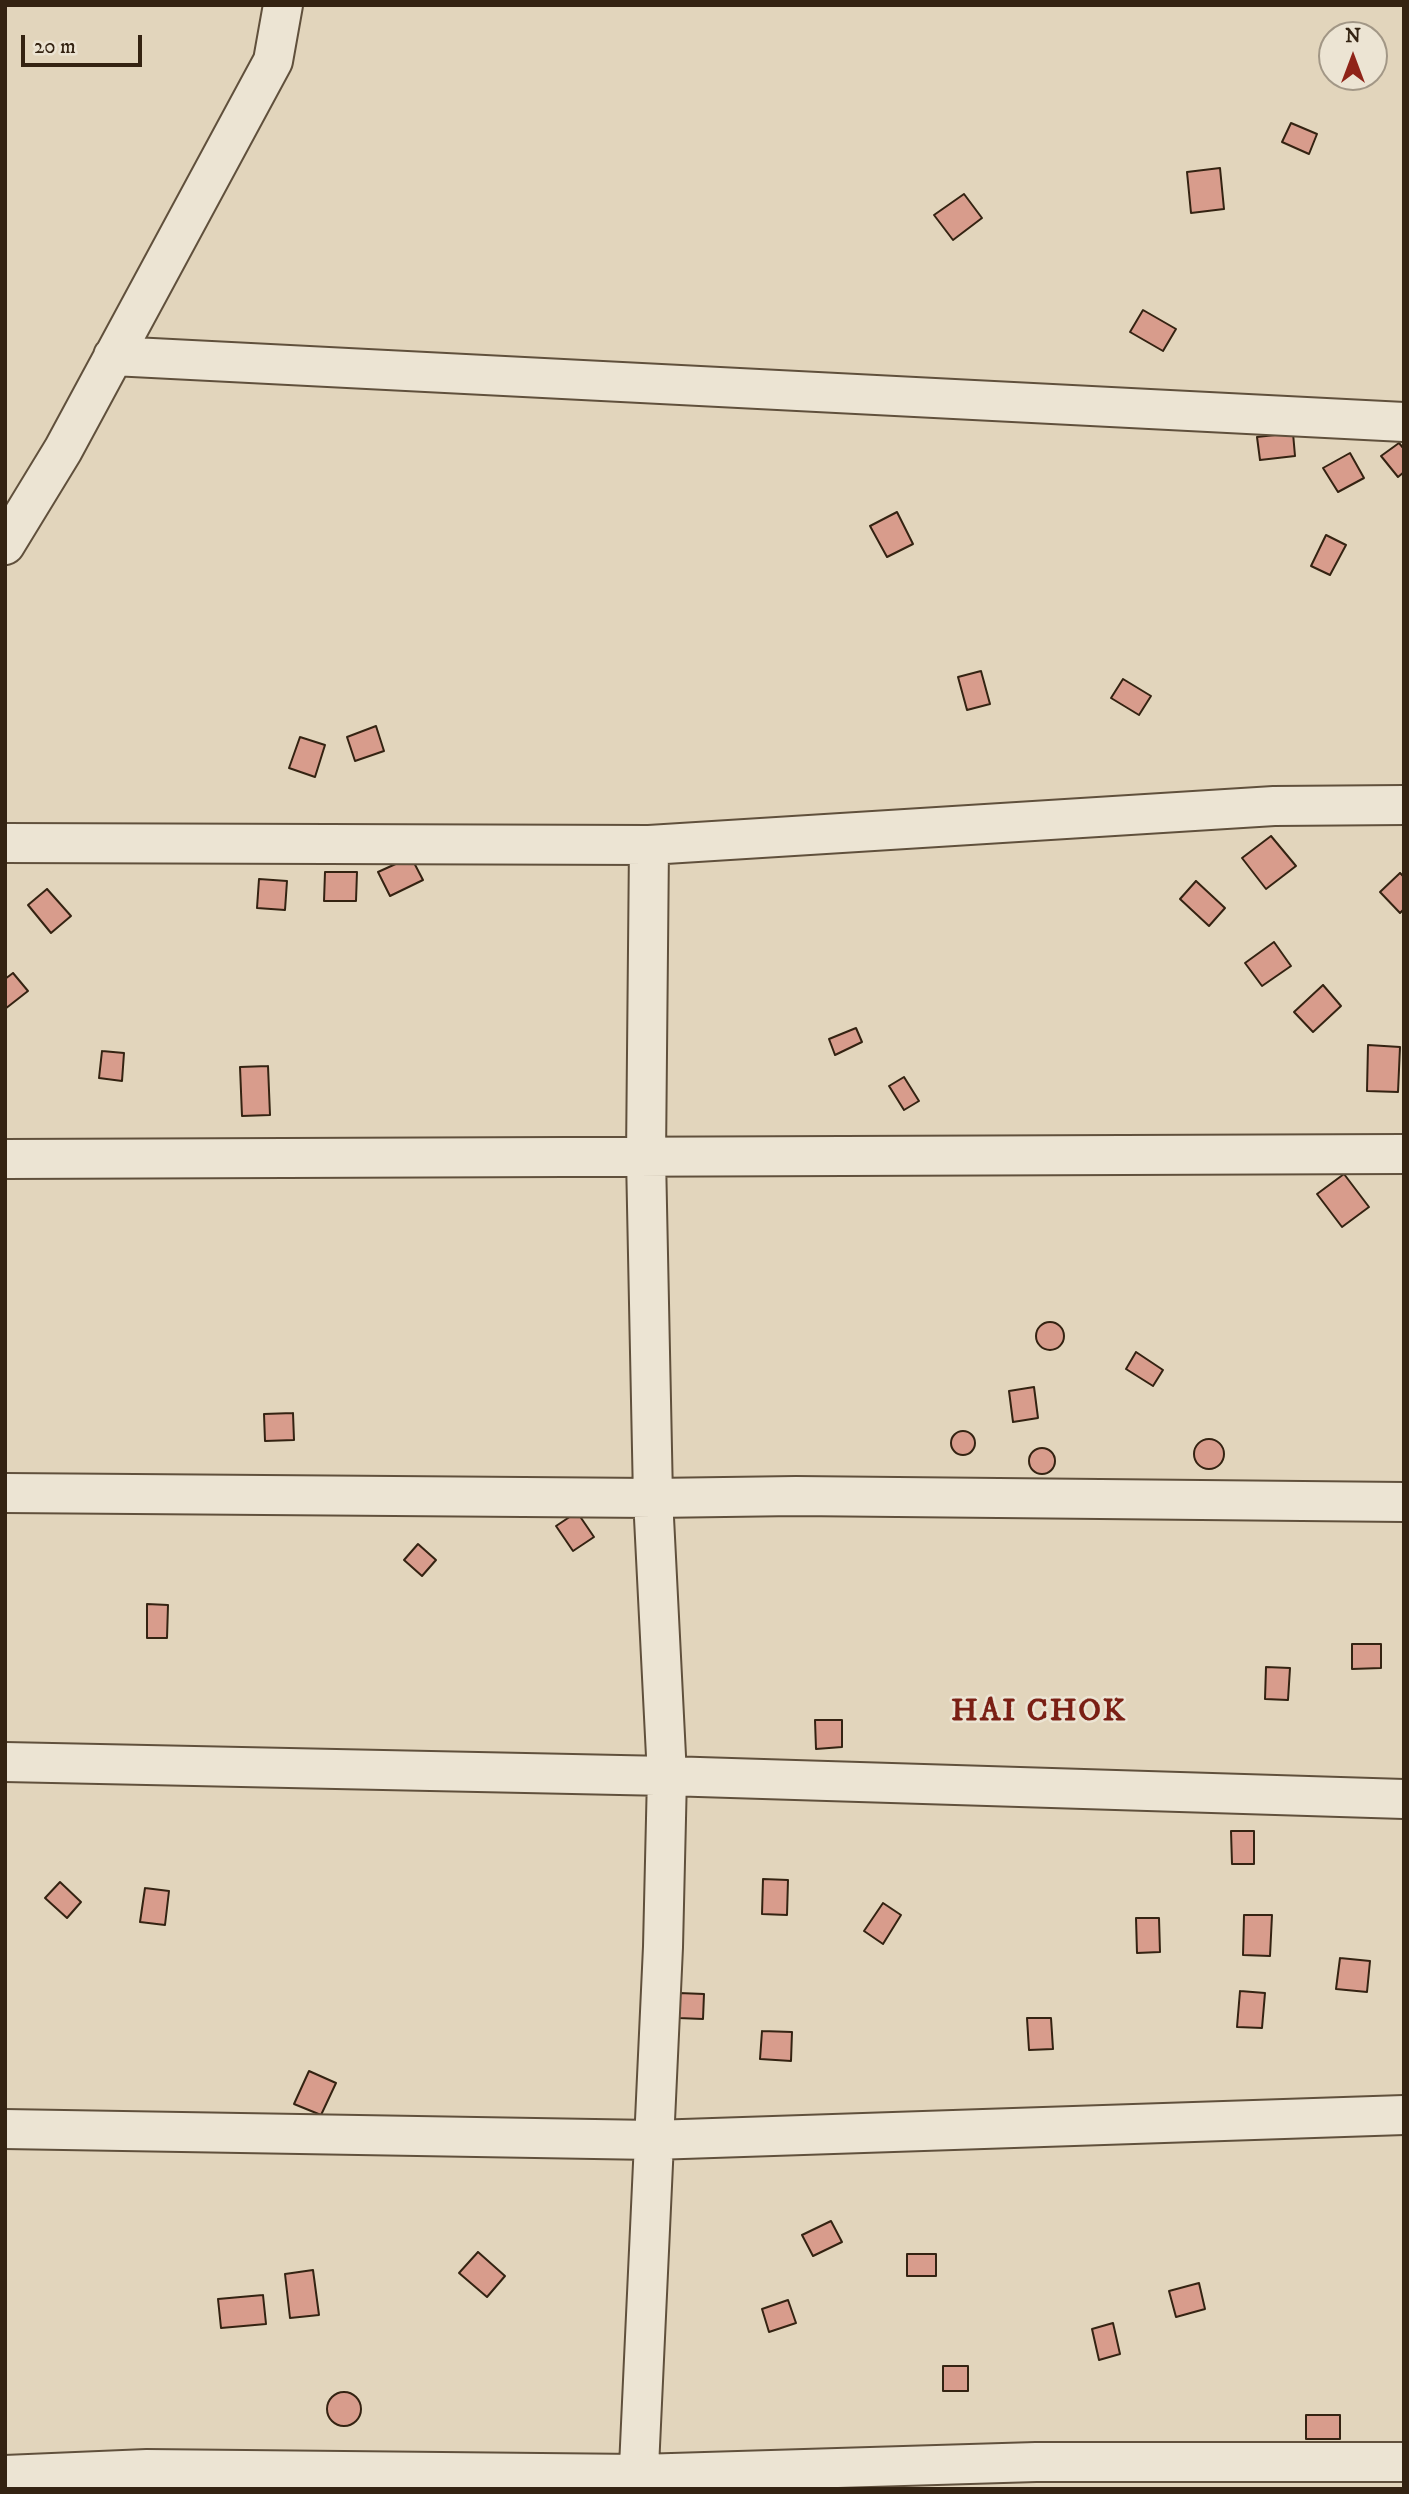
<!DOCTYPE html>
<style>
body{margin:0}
#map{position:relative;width:1409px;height:2494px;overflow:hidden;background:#e2d5bc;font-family:"IM FELL DW Pica",serif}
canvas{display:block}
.frame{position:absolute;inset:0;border:7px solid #342312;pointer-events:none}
.north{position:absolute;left:1318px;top:21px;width:70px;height:70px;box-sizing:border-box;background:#ece4d3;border:2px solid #a29786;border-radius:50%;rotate:0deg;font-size:19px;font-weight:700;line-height:28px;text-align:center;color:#342312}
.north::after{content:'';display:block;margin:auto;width:24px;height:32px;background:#8f2418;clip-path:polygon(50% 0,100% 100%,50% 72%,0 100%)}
.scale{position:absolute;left:21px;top:35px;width:121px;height:32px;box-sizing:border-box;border:4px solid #342312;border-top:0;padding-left:9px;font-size:21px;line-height:24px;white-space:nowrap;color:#342312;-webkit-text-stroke:5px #ece4d3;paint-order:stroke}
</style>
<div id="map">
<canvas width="1409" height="2494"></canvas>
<div class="frame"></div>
<div class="north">N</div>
<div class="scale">20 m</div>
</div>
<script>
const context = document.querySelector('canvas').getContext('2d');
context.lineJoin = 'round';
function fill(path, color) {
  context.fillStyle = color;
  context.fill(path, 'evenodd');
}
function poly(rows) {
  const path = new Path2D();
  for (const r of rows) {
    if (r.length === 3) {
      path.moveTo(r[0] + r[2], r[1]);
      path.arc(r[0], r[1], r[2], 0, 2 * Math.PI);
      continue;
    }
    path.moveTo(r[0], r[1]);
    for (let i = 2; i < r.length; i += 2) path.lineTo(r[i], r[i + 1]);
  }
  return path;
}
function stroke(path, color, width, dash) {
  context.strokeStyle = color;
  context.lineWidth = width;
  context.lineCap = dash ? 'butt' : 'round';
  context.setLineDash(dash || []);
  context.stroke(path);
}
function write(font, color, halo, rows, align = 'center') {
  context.font = font + ' "IM FELL DW Pica",serif';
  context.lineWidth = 5;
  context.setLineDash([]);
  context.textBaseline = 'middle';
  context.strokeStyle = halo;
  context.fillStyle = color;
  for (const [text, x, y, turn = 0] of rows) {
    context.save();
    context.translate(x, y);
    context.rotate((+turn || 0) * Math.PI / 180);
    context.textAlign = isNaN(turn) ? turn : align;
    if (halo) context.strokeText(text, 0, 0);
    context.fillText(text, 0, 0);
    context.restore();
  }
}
const building = poly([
 [1291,123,1317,134,1309,154,1282,142,1291,123],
 [1220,168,1224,209,1191,213,1187,172,1220,168],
 [964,194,982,218,953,240,934,215,964,194],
 [1143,310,1176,329,1163,351,1130,332,1143,310],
 [1293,433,1295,456,1260,460,1257,437,1293,433],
 [1399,443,1404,449,1404,472,1398,477,1381,456,1399,443],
 [1350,453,1364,478,1338,492,1323,468,1350,453],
 [897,512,913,544,887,557,870,526,897,512],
 [1326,535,1346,545,1330,575,1311,566,1326,535],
 [981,671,990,704,967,710,958,677,981,671],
 [1123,679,1151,696,1139,715,1111,698,1123,679],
 [376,726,384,751,355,761,347,737,376,726],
 [300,737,325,745,315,777,289,768,300,737],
 [1271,836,1296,866,1266,889,1242,858,1271,836],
 [411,857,423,880,390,896,378,872,411,857],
 [325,872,357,872,356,901,324,901,325,872],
 [1400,873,1404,877,1404,909,1400,913,1380,892,1400,873],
 [259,879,287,881,285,910,257,908,259,879],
 [1196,881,1225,908,1209,926,1180,899,1196,881],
 [47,889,71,916,51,933,28,905,47,889],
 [1274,942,1291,966,1262,986,1245,963,1274,942],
 [13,973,28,991,5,1009,5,979,13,973],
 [1323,985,1341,1006,1313,1032,1294,1012,1323,985],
 [856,1028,862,1042,835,1055,829,1039,856,1028],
 [1368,1045,1400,1047,1398,1092,1367,1091,1368,1045],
 [102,1051,124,1053,122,1081,99,1078,102,1051],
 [268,1066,270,1115,242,1116,240,1067,268,1066],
 [904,1077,919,1101,904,1110,889,1086,904,1077],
 [1344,1174,1369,1207,1342,1227,1317,1194,1344,1174],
 [1050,1336,14],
 [1136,1352,1163,1370,1153,1386,1126,1369,1136,1352],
 [1034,1387,1038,1418,1013,1422,1009,1391,1034,1387],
 [293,1413,294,1440,265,1441,264,1414,293,1413],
 [963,1443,12],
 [1209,1454,15],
 [1042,1461,13],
 [577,1512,594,1537,573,1551,556,1526,577,1512],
 [418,1544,436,1560,422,1576,404,1560,418,1544],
 [147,1604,168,1605,167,1638,147,1638,147,1604],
 [1352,1644,1381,1644,1381,1668,1352,1669,1352,1644],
 [1266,1667,1290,1668,1288,1700,1265,1699,1266,1667],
 [815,1720,842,1720,842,1747,816,1749,815,1720],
 [1231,1831,1254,1831,1254,1864,1232,1864,1231,1831],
 [763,1879,788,1880,787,1915,762,1914,763,1879],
 [60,1882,81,1902,67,1918,45,1898,60,1882],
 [145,1888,169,1891,165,1925,140,1922,145,1888],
 [883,1903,901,1915,883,1944,864,1931,883,1903],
 [1244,1915,1272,1915,1270,1956,1243,1955,1244,1915],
 [1136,1918,1159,1918,1160,1952,1137,1953,1136,1918],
 [1340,1958,1370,1961,1367,1992,1336,1989,1340,1958],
 [1240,1991,1265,1993,1262,2028,1237,2027,1240,1991],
 [679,1993,704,1994,703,2019,678,2018,679,1993],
 [1027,2018,1051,2018,1053,2049,1029,2050,1027,2018],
 [762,2031,792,2032,791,2061,760,2059,762,2031],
 [309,2071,336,2083,321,2115,294,2104,309,2071],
 [831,2221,842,2242,813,2256,802,2235,831,2221],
 [478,2252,505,2276,487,2297,459,2273,478,2252],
 [907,2254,936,2254,936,2276,907,2276,907,2254],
 [313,2270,319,2315,290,2318,285,2274,313,2270],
 [1199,2283,1205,2309,1176,2317,1169,2291,1199,2283],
 [263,2295,266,2324,221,2328,218,2299,263,2295],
 [788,2300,796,2323,769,2332,762,2309,788,2300],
 [1113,2323,1120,2354,1099,2360,1092,2329,1113,2323],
 [943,2366,968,2366,968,2391,943,2391,943,2366],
 [344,2409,17],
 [1306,2415,1340,2415,1340,2439,1306,2439,1306,2415]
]);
fill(building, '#d89c8c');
stroke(building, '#342312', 2);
const minor = poly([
 [113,356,1404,422],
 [5,545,63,450,273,61,283,5],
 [5,843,649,845,1274,806,1404,805],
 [5,1159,1404,1154],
 [5,1493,653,1498,646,1157,649,845],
 [5,1762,667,1776,653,1498,796,1496,1404,1502],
 [5,2129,653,2140,1404,2115],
 [5,2475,147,2469,639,2474,1036,2462,1404,2462],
 [638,2489,663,1947,667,1776,1404,1799]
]);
stroke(minor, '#60503c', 42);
stroke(minor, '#ece4d3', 38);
context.letterSpacing = '2px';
write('bold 32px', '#7a1f14', '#ece4d3', [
 ["HAI CHOK",1039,1713]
]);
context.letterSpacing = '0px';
</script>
